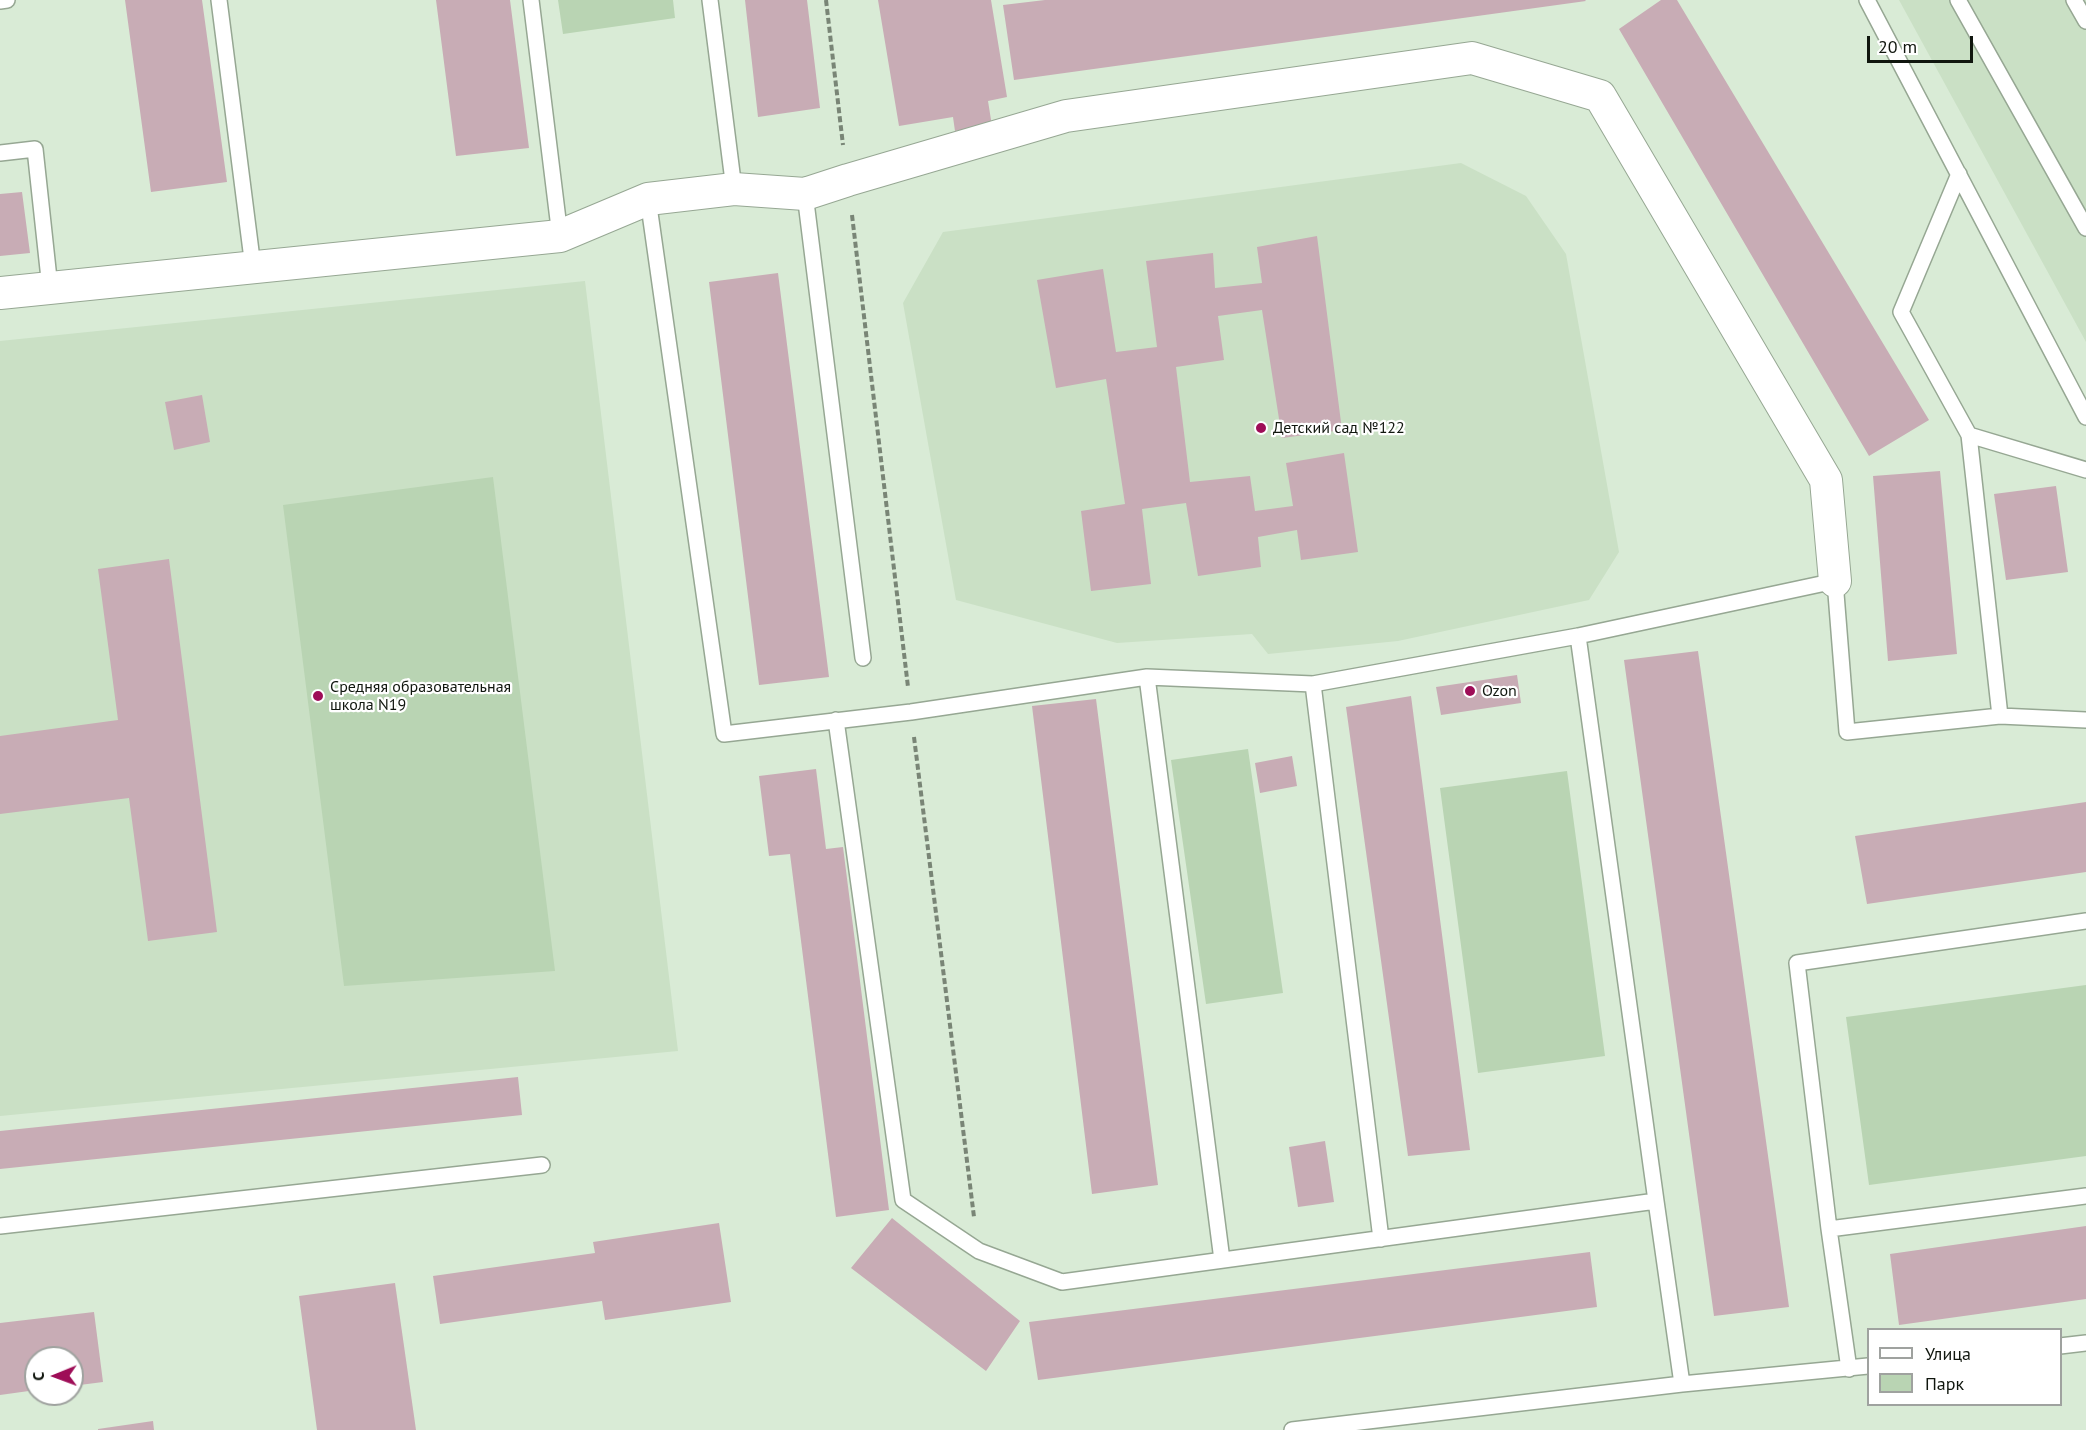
<!DOCTYPE html>
<meta charset="utf-8">
<style>
body{margin:0}
#map{position:relative;width:2086px;height:1430px;overflow:hidden;background:#d9ebd6;font-family:"PT Sans",sans-serif}
canvas{display:block}
.legend{position:absolute;left:1867px;top:1328px;width:195px;height:78px;box-sizing:border-box;background:#fff;border:2px solid #9fa29f;margin:0;padding:8px 10px;list-style:none;font-size:18px;color:#10160e}
.legend li{display:flex;align-items:center;gap:12px;height:30px}
.legend b{width:30px;border:2px solid #9fa29f}
.north{position:absolute;left:24px;top:1346px;width:60px;height:60px;box-sizing:border-box;background:#fff;border:2px solid #9fa29f;border-radius:50%;rotate:269deg;font-size:16px;font-weight:700;line-height:24px;text-align:center;color:#10160e}
.north::after{content:'';display:block;margin:auto;width:21px;height:27px;background:#9e0d57;clip-path:polygon(50% 0,100% 100%,50% 72%,0 100%)}
.scale{position:absolute;left:1867px;top:36px;width:106px;height:27px;box-sizing:border-box;border:3px solid #10160e;border-top:0;padding-left:8px;font-size:18px;line-height:21px;white-space:nowrap;color:#10160e;-webkit-text-stroke:4px #fff;paint-order:stroke}
</style>
<div id="map">
<canvas width="2086" height="1430"></canvas>
<ul class="legend">
<li><b style="height:8px;background:#fff"></b>Улица</li>
<li><b style="height:16px;background:#b9d4b3"></b>Парк</li>
</ul>
<div class="north">С</div>
<div class="scale">20 m</div>
</div>
<script>
const context = document.querySelector('canvas').getContext('2d');
context.lineJoin = 'round';
function fill(path, color) {
  context.fillStyle = color;
  context.fill(path, 'evenodd');
}
function poly(rows) {
  const path = new Path2D();
  for (const r of rows) {
    path.moveTo(r[0], r[1]);
    for (let i = 2; i < r.length; i += 2) path.lineTo(r[i], r[i + 1]);
  }
  return path;
}
function stroke(path, color, width, dash) {
  context.strokeStyle = color;
  context.lineWidth = width;
  context.lineCap = dash ? 'butt' : 'round';
  context.setLineDash(dash || []);
  context.stroke(path);
}
function write(font, color, halo, rows, align = 'center') {
  context.font = font + ' "PT Sans",sans-serif';
  context.lineWidth = 4.5;
  context.setLineDash([]);
  context.textBaseline = 'middle';
  context.strokeStyle = halo;
  context.fillStyle = color;
  for (const [text, x, y, turn = 0] of rows) {
    context.save();
    context.translate(x, y);
    context.rotate((+turn || 0) * Math.PI / 180);
    context.textAlign = isNaN(turn) ? turn : align;
    if (halo) context.strokeText(text, 0, 0);
    context.fillText(text, 0, 0);
    context.restore();
  }
}
fill(poly([
 [1899,0,2086,0,2086,342],
 [1461,163,1526,196,1566,254,1619,552,1589,600,1398,641,1268,654,1252,634,1117,643,956,600,903,303,943,232],
 [585,281,678,1051,0,1116,0,341]
]), '#cae0c5');
fill(poly([
 [558,0,673,0,675,18,563,34],
 [493,477,555,971,344,986,283,505],
 [1248,749,1283,993,1206,1004,1171,760],
 [1567,771,1605,1056,1478,1073,1440,788],
 [2086,985,2086,1156,1869,1185,1846,1017]
]), '#b9d4b3');
fill(poly([
 [125,0,202,0,227,182,151,192],
 [436,0,510,0,529,148,456,156],
 [745,0,807,0,820,108,758,117],
 [878,0,991,0,1007,97,988,101,992,126,955,131,953,117,899,126],
 [1045,0,1585,0,1586,1,1014,80,1003,5],
 [1661,0,1677,0,1929,420,1869,456,1619,29],
 [22,192,30,253,0,256,0,194],
 [1317,236,1342,430,1282,438,1262,310,1218,316,1224,360,1176,367,1190,482,1250,476,1255,511,1293,506,1286,463,1344,453,1358,552,1301,560,1297,530,1258,537,1261,567,1198,576,1186,503,1142,509,1151,584,1091,591,1081,511,1125,504,1106,379,1056,388,1037,280,1103,269,1116,352,1157,347,1146,261,1213,253,1215,288,1262,283,1257,247],
 [778,273,829,677,759,685,709,282],
 [202,395,210,442,174,450,165,402],
 [1940,471,1957,654,1888,661,1873,476],
 [2056,486,2068,572,2006,580,1994,494],
 [169,559,217,932,148,941,129,798,0,814,0,736,118,720,98,569],
 [1698,651,1789,1307,1714,1316,1624,660],
 [1517,675,1521,703,1441,715,1436,687],
 [1411,696,1470,1150,1408,1156,1346,707],
 [1096,699,1158,1185,1092,1194,1032,706],
 [1292,756,1297,786,1260,793,1255,763],
 [816,769,826,849,843,847,889,1210,836,1217,790,854,769,856,759,776],
 [2086,802,2086,872,1867,904,1855,836],
 [518,1077,522,1115,0,1169,0,1131],
 [1325,1141,1334,1202,1298,1207,1289,1147],
 [892,1218,1020,1321,986,1371,851,1268],
 [719,1223,731,1302,605,1320,602,1301,440,1324,433,1276,595,1253,593,1242],
 [2086,1226,2086,1299,1899,1325,1890,1254],
 [1590,1252,1597,1307,1038,1380,1029,1322],
 [395,1283,416,1430,317,1430,299,1296],
 [94,1312,103,1382,72,1386,72,1358,36,1358,36,1390,0,1395,0,1323],
 [153,1421,154,1430,98,1430,98,1429]
]), '#c8acb5');
const service = poly([
 [219,0,253,267],
 [531,0,560,236],
 [710,0,734,189],
 [1867,0,2086,417],
 [1958,0,2086,228],
 [2074,0,2086,21],
 [0,1,7,0],
 [0,153,35,149,50,288],
 [1959,174,1901,312,1969,435,2086,470],
 [805,194,863,658],
 [648,199,724,734,911,712,1147,677,1313,684,1578,636,1835,581,1847,732,2000,716,1969,435],
 [1147,677,1222,1260],
 [1313,684,1381,1239],
 [2000,716,2086,720],
 [836,720,903,1200,979,1251,1062,1282,1656,1201,1578,636],
 [1656,1201,1682,1384],
 [0,1226,542,1165],
 [1829,1229,2086,1196],
 [2060,1346,2086,1343],
 [1849,1369,1829,1229,1797,963,2086,921],
 [1292,1430,1682,1384,1868,1366]
]);
const minor = poly([
 [0,293,560,236,648,199,734,189,805,194,848,180,1066,116,1472,58,1600,96,1826,480,1835,581]
]);
stroke(service, '#96a793', 18);
stroke(minor, '#96a793', 34);
stroke(poly([
 [826,0,843,145],
 [852,215,908,687],
 [914,737,974,1217]
]), '#798576', 4, [6, 3]);
stroke(service, '#fff', 15);
stroke(minor, '#fff', 32);
for (const [x, y, r, color] of [
 [1261,428,6,"#9e0d57"],
 [1470,691,6,"#9e0d57"],
 [318,696,6,"#9e0d57"]
]) {
  const dot = new Path2D();
  dot.arc(x, y, r, 0, 2 * Math.PI);
  context.fillStyle = color;
  context.fill(dot);
  stroke(dot, '#fff', 2);
}
write('16px', '#10160e', '#fff', [
 ["Детский сад №122",1273,428],
 ["Средняя образовательная",330,687],
 ["школа N19",330,705],
 ["Ozon",1482,691]
], 'left');
</script>
